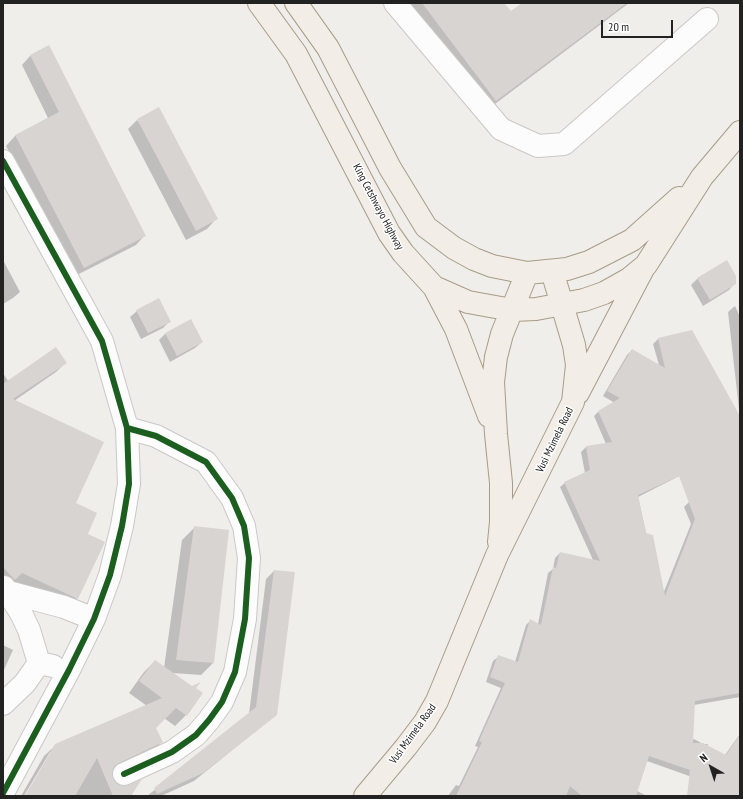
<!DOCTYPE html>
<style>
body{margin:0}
#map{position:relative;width:743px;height:799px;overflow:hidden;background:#f0eeeb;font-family:"PT Sans Narrow",sans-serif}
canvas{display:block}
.frame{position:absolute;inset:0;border:4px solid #222;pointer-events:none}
.north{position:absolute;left:691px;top:747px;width:40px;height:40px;-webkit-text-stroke:3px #fff;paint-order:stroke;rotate:321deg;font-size:11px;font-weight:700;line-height:16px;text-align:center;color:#222}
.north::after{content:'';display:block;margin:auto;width:14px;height:18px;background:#222;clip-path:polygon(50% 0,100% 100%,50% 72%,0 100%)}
.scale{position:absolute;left:601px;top:20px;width:72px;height:18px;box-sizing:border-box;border:2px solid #222;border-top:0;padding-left:5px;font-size:12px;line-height:14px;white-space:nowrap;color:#222;-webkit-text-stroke:3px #fff;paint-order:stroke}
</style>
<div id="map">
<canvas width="743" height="799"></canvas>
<div class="frame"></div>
<div class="north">N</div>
<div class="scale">20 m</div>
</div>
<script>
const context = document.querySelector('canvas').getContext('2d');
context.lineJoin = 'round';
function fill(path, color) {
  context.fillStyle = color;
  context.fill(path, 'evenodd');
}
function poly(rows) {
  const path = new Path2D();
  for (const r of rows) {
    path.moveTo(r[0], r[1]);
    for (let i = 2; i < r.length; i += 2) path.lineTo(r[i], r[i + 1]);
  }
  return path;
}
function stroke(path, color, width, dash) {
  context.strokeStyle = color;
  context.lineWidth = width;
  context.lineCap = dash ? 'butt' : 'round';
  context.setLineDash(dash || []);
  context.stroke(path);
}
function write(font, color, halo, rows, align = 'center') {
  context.font = font + ' "PT Sans Narrow",sans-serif';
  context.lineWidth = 3;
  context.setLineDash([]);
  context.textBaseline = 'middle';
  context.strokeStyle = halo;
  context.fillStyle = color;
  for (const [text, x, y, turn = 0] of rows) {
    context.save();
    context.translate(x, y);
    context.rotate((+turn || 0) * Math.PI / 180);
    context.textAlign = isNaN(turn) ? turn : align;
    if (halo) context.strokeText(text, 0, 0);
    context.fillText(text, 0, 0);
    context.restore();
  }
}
fill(poly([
 [401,3,503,3,510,13,524,3,629,3,483,113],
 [31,55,145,235,136,245,75,276,6,146,15,136,48,118,22,65],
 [137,120,216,219,207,229,186,240,128,129],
 [3,260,20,292,13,298,3,304],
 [726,261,735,283,729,290,703,306,691,285,697,279],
 [735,306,740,317,740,445,638,497,646,533,663,594,691,524,684,507,689,502,740,480,740,697,694,705,692,741,694,739,703,744,708,744,707,746,725,755,740,734,740,796,698,796,692,777,647,761,637,791,647,796,448,796,456,785,459,786,478,747,475,746,501,688,486,682,493,661,498,657,515,662,526,625,530,621,538,624,548,573,553,569,555,558,560,553,593,560,560,487,565,483,585,473,581,452,586,447,606,444,594,416,598,412,615,403,603,396,627,355,632,350,659,365,653,344,658,339,692,331,740,418,728,312],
 [137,311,170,321,163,328,141,339,130,317],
 [165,334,202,342,195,348,170,362,159,340],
 [66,362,56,372,14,401,74,503,86,534,77,598,67,608,3,587,3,373,8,381],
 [195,527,213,663,201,675,173,673,195,689,186,715,175,726,164,718,155,728,162,742,150,753,111,771,112,779,130,796,26,796,52,752,50,752,24,796,21,796,44,756,56,745,147,706,129,693,144,672,155,661,164,668,182,540],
 [274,571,277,714,194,781,161,796,147,796,249,714,266,579],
 [3,645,13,650,3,672]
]), '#0003');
fill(poly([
 [422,3,504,3,511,11,522,3,627,3,496,101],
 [49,45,146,236,84,268,15,135,59,112,30,55],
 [159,107,218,219,196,231,137,119],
 [727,260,736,276,736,284,710,300,697,278],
 [159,298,171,322,148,333,136,310],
 [191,319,203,342,177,356,165,333],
 [692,330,740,416,740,693,695,701,693,743,703,743,726,755,740,735,740,796,687,796,690,770,649,756,636,796,582,796,570,786,566,796,456,796,482,742,479,741,505,683,490,677,498,655,518,662,530,619,541,625,553,567,556,568,560,552,600,561,564,482,590,470,586,446,612,442,598,411,620,398,607,391,632,349,665,368,658,338],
 [679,476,695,519,665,596,653,535,646,533,638,495],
 [56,347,67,363,13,399,104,442,76,503,97,513,88,534,105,542,78,599,22,573,15,580,3,567,3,384],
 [194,526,229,530,214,663,176,660],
 [274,570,295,572,277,715,203,773,157,794,154,788,256,707],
 [155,660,192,686,201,682,196,688,203,693,187,716,176,708,156,728,163,742,119,763,114,767,112,772,113,779,117,784,122,786,129,785,142,779,131,796,113,796,97,758,75,796,25,796,55,744,162,698,139,681]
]), '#d7d4d2');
const minor = poly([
 [395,3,501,129,538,146,564,144,707,19],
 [3,161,102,341,127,428,156,436,206,462,232,498,244,526,249,558,245,619,235,672,222,702,209,720,196,735,172,752,124,774],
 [4,587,21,613,29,630,39,663],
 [8,592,64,607,94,619],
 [3,704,25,683,39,663,53,666],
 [3,793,69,670,94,619,110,575,122,526,129,484,127,428]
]);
const major = poly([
 [259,3,296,54,389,233,403,253,434,287,468,302,512,310,536,309,584,300,604,293,629,279,646,265,702,177,740,132],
 [296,3,328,48,390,168,426,227,454,248,474,259,492,266,527,273,567,269,589,262,632,240,679,198],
 [434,287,456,329,489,416],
 [578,393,643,269],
 [499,542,501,522,501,483,496,434,493,382,496,357,502,334,527,273],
 [365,796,406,747,425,722,437,701,497,555,573,402,577,365,574,345,552,271]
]);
stroke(minor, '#c9c8c7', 24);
stroke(major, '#a79c86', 24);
stroke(minor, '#fdfcfc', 22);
stroke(major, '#f3ede7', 22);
stroke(poly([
 [3,161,102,341,127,428,156,436,206,462,232,498,244,526,249,558,245,619,235,672,222,702,209,720,196,735,172,752,124,774],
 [3,793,69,670,94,619,110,575,122,526,129,484,127,428]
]), '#1b5e20', 6);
write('11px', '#222', '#fff', [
 ["King Cetshwayo Highway",378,207,62],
 ["Vusi Mzimela Road",555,440,-64],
 ["Vusi Mzimela Road",413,734,-54]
]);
</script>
